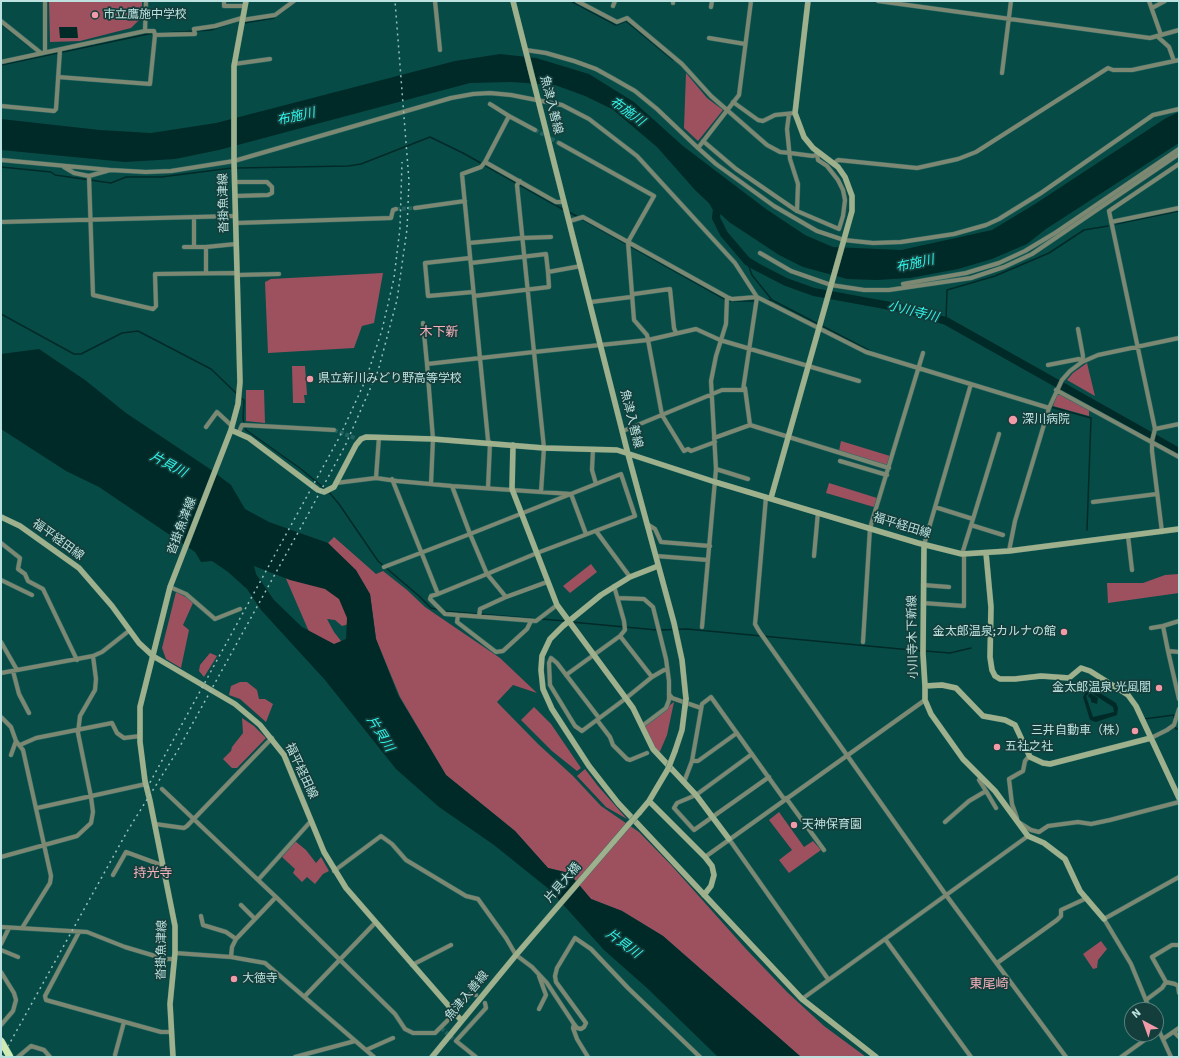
<!DOCTYPE html>
<meta charset="utf-8">
<style>
body{margin:0}
#map{position:relative;width:1180px;height:1058px;overflow:hidden;background:#074b47;font-family:Signika,sans-serif}
canvas{display:block}
.frame{position:absolute;inset:0;border:2px solid #bde1de;pointer-events:none}
.north{position:absolute;left:1124px;top:1002px;width:40px;height:40px;box-sizing:border-box;background:#143e3b;border:1px solid #587f7c;border-radius:50%;rotate:319deg;font-size:11px;font-weight:700;line-height:16px;text-align:center;color:#bde1de}
.north::after{content:'';display:block;margin:auto;width:14px;height:18px;background:#f39aa9;clip-path:polygon(50% 0,100% 100%,50% 72%,0 100%)}
</style>
<div id="map">
<canvas width="1180" height="1058"></canvas>
<div class="frame"></div>
<div class="north">N</div>
</div>
<script>
const context = document.querySelector('canvas').getContext('2d');
context.lineJoin = 'round';
function fill(path, color) {
  context.fillStyle = color;
  context.fill(path, 'evenodd');
}
function poly(rows) {
  const path = new Path2D();
  for (const r of rows) {
    path.moveTo(r[0], r[1]);
    for (let i = 2; i < r.length; i += 2) path.lineTo(r[i], r[i + 1]);
  }
  return path;
}
function stroke(path, color, width, dash) {
  context.strokeStyle = color;
  context.lineWidth = width;
  context.lineCap = dash ? 'butt' : 'round';
  context.setLineDash(dash || []);
  context.stroke(path);
}
function write(font, color, halo, rows, align = 'center') {
  context.font = font + ' Signika,"Noto Sans JP",sans-serif';
  context.lineWidth = 3.5;
  context.setLineDash([]);
  context.textBaseline = 'middle';
  context.strokeStyle = halo;
  context.fillStyle = color;
  for (const [text, x, y, turn = 0] of rows) {
    context.save();
    context.translate(x, y);
    context.rotate((+turn || 0) * Math.PI / 180);
    context.textAlign = isNaN(turn) ? turn : align;
    if (halo) context.strokeText(text, 0, 0);
    context.fillText(text, 0, 0);
    context.restore();
  }
}
fill(poly([
 [49,1,142,1,142,17,131,28,80,41,50,42],
 [686,73,707,98,723,110,698,141,684,128],
 [383,273,374,323,362,326,354,348,268,353,265,282,271,279],
 [1087,363,1095,396,1067,380,1073,373],
 [292,366,305,366,307,395,304,395,305,403,293,403],
 [246,390,264,390,265,423,246,421],
 [1058,392,1089,409,1089,416,1053,406],
 [841,441,890,456,887,466,839,451],
 [829,483,877,498,874,507,826,493],
 [334,537,376,574,383,571,407,590,425,607,500,658,537,693,513,685,497,702,538,744,573,776,601,806,639,832,672,866,746,949,787,992,824,1026,866,1057,801,1057,663,936,622,911,591,899,569,873,548,868,515,831,446,775,400,697,376,639,370,594,328,543],
 [591,564,597,572,570,593,563,586],
 [284,574,347,593,352,623,342,626,335,620,327,619,334,632,345,646,340,655,310,634],
 [1179,574,1179,593,1108,603,1107,583,1143,583,1165,575],
 [176,592,190,599,193,603,183,625,189,630,181,668,166,659,162,648],
 [210,653,217,656,204,677,199,671,200,665],
 [240,682,247,682,257,690,259,699,265,699,273,704,266,722,240,699,229,695,231,686],
 [674,702,667,735,658,756,642,726],
 [534,707,551,724,581,768,577,771,552,751,521,720],
 [242,718,254,726,266,738,237,768,232,768,223,759,231,751,232,747,243,733],
 [585,769,598,786,627,819,606,807,577,776],
 [779,812,804,847,813,841,821,850,789,873,779,860,792,850,769,820],
 [295,841,306,850,316,863,321,857,329,871,323,874,315,884,307,877,302,882,293,873,295,869,282,857],
 [1101,941,1107,949,1098,960,1097,968,1093,969,1083,954]
]), '#9d515f');
fill(poly([
 [59,27,77,27,78,38,60,38],
 [500,54,536,58,589,74,634,102,683,146,766,209,805,235,833,247,901,250,992,230,1035,204,1166,118,1179,112,1179,143,1046,229,1027,244,992,259,958,269,910,278,877,280,847,279,803,267,779,255,729,222,695,190,657,147,612,109,585,96,555,85,511,82,470,83,219,150,175,159,125,162,1,150,1,119,100,130,151,133,216,123,455,61],
 [39,349,85,380,126,413,210,469,231,485,245,509,269,522,328,543,356,570,370,594,376,639,398,695,446,775,515,831,548,868,569,873,591,899,622,911,663,936,801,1057,718,1057,647,988,604,950,550,890,494,845,439,807,396,769,325,680,261,610,247,589,228,572,212,561,201,562,195,552,99,487,66,471,1,429,1,354],
 [254,566,290,580,325,589,339,599,347,618,346,639,334,644,302,627,274,600,256,574],
 [1092,688,1116,703,1118,708,1117,715,1096,722,1090,720,1083,697,1087,689],
 [1090,692,1113,707,1114,712,1093,717,1086,696],
 [1090,693,1098,698,1097,704,1091,702,1091,699,1088,696]
]), '#002a28');
stroke(poly([
 [571,1,616,25,626,21,673,60],
 [244,23,274,18,297,1],
 [1,24,29,46],
 [1,65,148,34,211,30,237,21],
 [1,167,51,172,55,175,111,183,126,177,161,177,232,168],
 [236,168,348,166,361,164,430,137,463,153,564,210],
 [569,212,578,217],
 [582,219,728,301,756,301],
 [1116,224,1179,211],
 [747,261,752,275,772,300],
 [766,300,772,300,818,324],
 [1,314,74,354,81,354,122,333,138,331,211,369,237,394],
 [946,321,947,290,995,276,1049,253,1084,230,1108,226],
 [822,326,872,352],
 [241,398,244,400,243,419,246,430,301,469,325,489],
 [1051,407,1091,418,1087,530],
 [328,491,339,504,378,561,419,596,431,608,440,610],
 [443,611,537,619],
 [541,619,565,621],
 [571,622,657,630],
 [660,630,687,629,922,651],
 [925,651,950,653,971,648],
 [1144,719,1174,715,1174,718],
 [1175,726,1176,729,1179,729]
]), '#002a28', 1.5);
stroke(poly([
 [713,202,717,209,716,218,724,234,747,261,757,267,786,282,814,292,901,308,946,321,1179,452]
]), '#002a28', 8);
stroke(poly([
 [535,130,559,143],
 [396,209,415,208],
 [334,430,355,438],
 [441,1028,456,1041]
]), '#22625e', 4, [4, 2]);
const street = poly([
 [224,1,224,6,244,6],
 [435,1,440,50],
 [577,1,617,22,627,18,682,64,711,96,767,145,780,152,790,153,813,156,820,153],
 [878,1,1150,38,1179,30],
 [1149,1,1161,35],
 [673,3,673,1],
 [613,6,615,1],
 [711,7,712,1],
 [1152,8,1165,1],
 [242,20,275,15,294,1],
 [1,21,41,53],
 [145,31,154,31,155,35,195,34,194,29,215,26,242,18],
 [1157,36,1169,47,1174,61],
 [709,38,745,44],
 [526,50,546,53,574,61,596,69,614,79,635,91,657,109,698,148,739,95,751,1],
 [45,52,45,1],
 [1,62,145,31,146,1],
 [234,64,270,59],
 [1002,73,1011,1],
 [58,77,150,84,155,35],
 [733,102,758,120,763,121,775,115,795,113],
 [490,104,509,116],
 [1,106,54,111,56,109,60,50],
 [703,141,736,169,797,211,798,184,790,159,787,129,789,114],
 [559,143,654,196,628,242,634,320,647,335,648,340,696,329,720,340,859,381],
 [698,148,716,164,774,206,817,231,844,240,873,243,901,242,954,234,986,225,999,219,1041,193,1153,115,1179,109],
 [1,160,110,170,146,172,171,171,234,161,451,98,473,94,490,93,511,95,562,105,589,119,637,156,735,263,757,297,866,352,1049,408],
 [485,162,509,116,535,130],
 [834,163,838,160,917,168,958,159,976,152,1108,68,1113,70,1132,70,1179,60],
 [64,167,74,173,89,176,110,170],
 [89,176,93,295,153,309,156,306,155,274,237,273],
 [520,181,517,185,534,352,648,340,662,415,684,451,688,449,691,451,715,442],
 [234,182,267,182,272,187,272,193,268,195,235,196],
 [415,208,465,201],
 [797,211,839,229,843,216,845,200,843,190,838,180,827,166,818,160,817,155],
 [194,217,194,247],
 [570,221,583,217,727,297,732,299,757,297],
 [1,222,235,216],
 [1111,222,1179,208],
 [236,223,391,218,393,210,396,209],
 [469,243,522,238,551,237],
 [184,247,206,247,206,273],
 [206,247,236,244],
 [760,253,791,271,831,285,864,290,889,290,971,278,1004,267,1032,254,1179,154],
 [470,258,425,263,428,296,473,292],
 [471,263,546,254,548,272],
 [237,275,279,274],
 [903,284,966,273,999,263,1025,251,1055,233,1179,149],
 [474,296,549,287,548,272,581,266],
 [591,302,631,297,634,294,670,289,674,328,676,333],
 [423,323,427,364],
 [1048,365,1079,359,1082,362,1083,356,1078,329],
 [745,388,750,425],
 [1056,390,1179,457],
 [206,427,217,412,232,426],
 [1155,429,1179,424],
 [623,431,722,390,743,390,757,297],
 [239,432,242,425,334,430],
 [714,438,750,425,889,468],
 [593,449,592,470,596,484],
 [840,461,887,475],
 [716,469,748,479],
 [376,478,397,481,452,486,470,534,384,567],
 [392,479,438,594],
 [336,483,376,478,379,437],
 [431,484,433,439,427,364,534,352,544,448,541,492],
 [452,486,571,494,586,534],
 [488,488,490,443,488,440,462,174,481,167,485,162,556,202,564,202],
 [766,497,756,614,755,624,759,631,946,895,1066,1057],
 [1093,502,1157,494],
 [935,507,973,519,962,554],
 [973,519,999,434],
 [647,524,655,529,661,542,710,546],
 [971,525,1003,535],
 [596,531,630,577],
 [1162,532,1152,451,1152,441,1155,429,1109,211,1179,164],
 [1128,536,1132,570],
 [1,543,20,558,18,569,25,574,28,581,43,589,77,660],
 [924,545,971,384],
 [1009,551,1015,521,1049,408,1062,380,1070,371,1082,362,1098,355,1179,338],
 [656,556,708,560],
 [814,556,818,512],
 [1,580,32,595],
 [547,582,506,597,487,574,470,534,621,474,635,516,537,553,487,574,438,594,431,596,430,599,445,614,536,621,557,605],
 [923,585,949,587],
 [170,587,186,594,215,619,240,609],
 [618,598,644,599,653,607,666,659,669,681,669,700,666,708,642,726],
 [923,603,964,606,964,554],
 [458,615,457,622,496,652,503,651,527,629,531,621],
 [479,617,480,609,506,597],
 [702,627,716,469,711,381,716,356,726,324,727,297],
 [1151,628,1163,626],
 [620,636,652,677],
 [1,642,17,670],
 [863,642,870,528,923,353],
 [1168,651,1163,626,1179,621],
 [1179,652,1168,651,1179,699],
 [13,671,19,694,29,713],
 [1,673,93,656,102,652,130,630],
 [566,675,620,636,625,630,624,621,614,586],
 [669,694,672,698,701,708],
 [1,717,11,727,16,741,23,750,51,876,50,883,22,928],
 [599,718,557,663,551,658,549,663,550,685,575,726,582,731,625,699,652,677,664,670,667,670],
 [597,720,610,737,613,745,627,759,630,760,647,753],
 [1151,738,1167,730,1174,725,1179,709],
 [20,745,36,738,112,723,117,733,124,738,140,736],
 [752,754,696,795,677,803,674,808,694,830,769,777],
 [11,755,16,741],
 [692,761,698,761,737,733],
 [684,782,692,761,702,704,711,697,784,799],
 [162,789,258,880],
 [986,791,996,808],
 [786,798,824,850],
 [37,808,146,784],
 [1017,818,1012,804,1009,779,1023,771,1025,761,1029,756],
 [945,822,969,801,986,791,979,780,981,777],
 [1020,823,1031,830,1039,832,1048,826,1078,822,1091,824,1110,820,1179,802],
 [155,824,184,828,187,826,272,738],
 [729,839,828,979],
 [1,857,77,836,91,823,93,812,91,797,78,733,80,716,95,690,96,679,93,656],
 [705,857,925,700],
 [334,871,381,836,392,844,406,860,466,896,478,899,506,938,516,955,532,967,547,983,574,1024,573,1028,577,1039,588,1057],
 [113,875,126,852,164,866],
 [276,897,258,880,311,821],
 [241,905,255,919],
 [201,916,203,925,226,932,236,939],
 [1,927,87,932,125,947,165,959,175,959],
 [79,932,45,996,46,1000,161,1032,171,1032],
 [885,939,971,1057],
 [1,944,9,928],
 [1,950,18,957],
 [175,953,231,957,265,963,374,1057],
 [231,957,232,947,236,939,276,897,395,1014,405,1029,413,1033,435,1033,450,1018],
 [997,963,1057,920,1061,916,1061,910,1087,898],
 [412,965,451,945],
 [1,972,14,993,16,1000,13,1011,1,1025],
 [539,976,546,995,539,1009],
 [1166,982,1175,984,1178,986,1179,993],
 [305,996,375,923],
 [802,999,1028,836],
 [1146,1000,1162,988,1166,982,1152,957,1172,945,1179,945],
 [458,1008,470,994,476,995],
 [1150,1010,1131,964,1104,919,1179,877],
 [574,1024,577,1028,581,1029,584,1027,586,1023,556,982,555,976,557,968,575,938,591,949,628,988,700,1057],
 [1156,1024,1171,1057],
 [1174,1032,1179,1037],
 [1163,1039,1179,1028],
 [366,1050,393,1038],
 [115,1055,124,1022],
 [18,1057,31,1046,44,1050,50,1057],
 [295,1057,355,1041],
 [476,1057,456,1041,486,1008,485,1003],
 [1121,1057,1153,1034]
]);
const secondary = poly([
 [513,1,628,454,674,623,682,660,686,699],
 [231,430,249,438,318,490,324,492,334,487,356,445,361,439,366,437,433,439,544,448,617,450,715,482,918,543,962,554,1009,551,1179,529],
 [513,445,512,489,557,605,633,708,653,749,696,795,729,839],
 [771,498,852,211,852,196,845,177,838,167,813,148,804,137,795,113,808,1],
 [1,517,20,526,79,568,112,606,139,643,153,656,235,704,260,725,284,755,324,852,346,888,461,1020],
 [924,545,923,654,925,686,942,685,956,688,983,716,1005,720,1015,725,1030,757,1043,763,1050,764,1151,738,1179,798],
 [986,553,991,607,990,657,992,670,995,676,1000,679,1015,679,1041,676,1069,678,1081,668,1090,671,1128,695,1136,706,1151,738],
 [658,566,630,577,601,595,563,626,550,639,542,656,541,670,543,689,552,709,589,766,618,803,802,999,876,1057],
 [925,686,925,700,931,714,963,759,995,791,1028,836,1044,843,1065,859,1080,891,1104,919],
 [675,751,682,730,685,706],
 [649,801,705,857,712,866,714,875,711,886,704,895],
 [639,813,649,801,668,769],
 [173,1057,170,1004,175,953,175,926,150,801,145,781,140,742,140,707,170,587,231,430,238,404,240,382,234,161,234,66,246,1],
 [432,1057,516,955,629,824]
]);
stroke(street, '#2b6965', 5);
stroke(secondary, '#2b6965', 6);
stroke(street, '#7d8872', 4);
stroke(secondary, '#9fb08d', 5.5);
stroke(poly([
 [147,788,340,436,366,379,382,330,394,278,400,228,402,162],
 [2,1057,128,830,178,750,306,518,345,446,378,371,397,300,407,229,409,181,395,1]
]), '#95c0bd', 1.5, [2, 4]);
const secondaryBridge = poly([
 [685,706,686,699],
 [668,769,675,751],
 [629,824,639,813]
]);
const highwayBridge = poly([
 [1,1041,10,1057]
]);
stroke(secondaryBridge, '#2b6965', 6, []);
stroke(highwayBridge, '#2b6965', 8, []);
stroke(secondaryBridge, '#9fb08d', 5.5);
stroke(highwayBridge, '#d0eab4', 7);
for (const [x, y, r, color] of [
 [95,15,4,"#f39aa9"],
 [310,379,4,"#f39aa9"],
 [1013,420,5,"#f39aa9"],
 [1064,632,4,"#f39aa9"],
 [1159,688,4,"#f39aa9"],
 [1135,731,4,"#f39aa9"],
 [997,747,4,"#f39aa9"],
 [794,825,4,"#f39aa9"],
 [234,979,4,"#f39aa9"]
]) {
  const dot = new Path2D();
  dot.arc(x, y, r, 0, 2 * Math.PI);
  context.fillStyle = color;
  context.fill(dot);
  stroke(dot, '#143e3b', 1.5);
}
write('12px', '#bde1de', '#143e3b', [
 ["市立鷹施中学校",103,15],
 ["県立新川みどり野高等学校",318,379],
 ["深川病院",1022,420],
 ["金太郎温泉;カルナの館",1056,632,"right"],
 ["金太郎温泉 光風閣",1151,688,"right"],
 ["三井自動車（株）",1127,731,"right"],
 ["五社之社",1005,747],
 ["天神保育園",802,825],
 ["大徳寺",242,979]
], 'left');
write('12px', '#bde1de', '#143e3b', [
 ["魚津入善線",551,105,76],
 ["沓掛魚津線",224,203,-91],
 ["魚津入善線",631,419,76],
 ["沓掛魚津線",182,526,-69],
 ["福平経田線",902,526,17],
 ["福平経田線",58,540,36],
 ["小川寺木下新線",913,637,-91],
 ["福平経田線",301,771,65],
 ["片貝大橋",563,883,-49],
 ["沓掛魚津線",162,950,-89],
 ["魚津入善線",467,996,-50]
]);
write('italic 13px', '#2ff5ea', '#143e3b', [
 ["布施川",627,112,36],
 ["布施川",296,117,-12],
 ["布施川",915,264,-12],
 ["小川寺川",913,312,14],
 ["片貝川",168,465,28],
 ["片貝川",380,734,58],
 ["片貝川",623,944,36]
]);
write('13px', '#f6b2bc', '#143e3b', [
 ["木下新",439,333],
 ["持光寺",153,874],
 ["東尾崎",989,985]
]);
</script>
